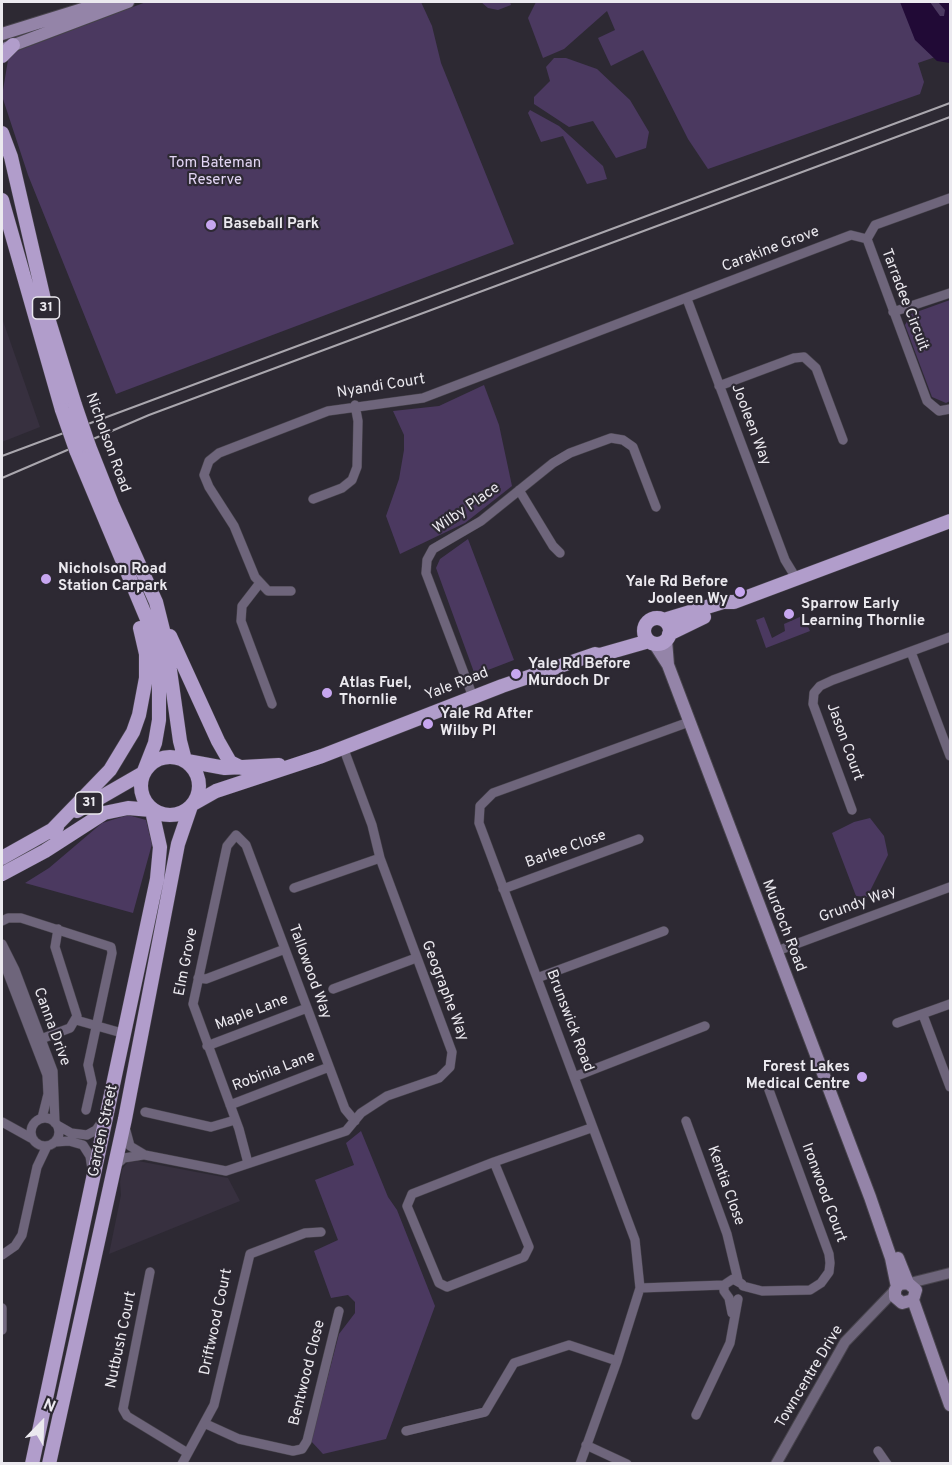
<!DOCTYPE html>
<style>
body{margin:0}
#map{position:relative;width:952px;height:1465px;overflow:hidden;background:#2d2933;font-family:Overpass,sans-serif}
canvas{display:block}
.frame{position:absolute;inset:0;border:3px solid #ebe9ef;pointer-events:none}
.north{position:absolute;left:12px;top:1393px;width:60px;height:60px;-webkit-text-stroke:4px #2d2933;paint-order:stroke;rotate:23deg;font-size:16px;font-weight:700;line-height:24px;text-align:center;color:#ebe9ef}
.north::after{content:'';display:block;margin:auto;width:21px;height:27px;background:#ebe9ef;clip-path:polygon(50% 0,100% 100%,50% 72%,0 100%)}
</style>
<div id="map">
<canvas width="952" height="1465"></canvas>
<div class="frame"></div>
<div class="north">N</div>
</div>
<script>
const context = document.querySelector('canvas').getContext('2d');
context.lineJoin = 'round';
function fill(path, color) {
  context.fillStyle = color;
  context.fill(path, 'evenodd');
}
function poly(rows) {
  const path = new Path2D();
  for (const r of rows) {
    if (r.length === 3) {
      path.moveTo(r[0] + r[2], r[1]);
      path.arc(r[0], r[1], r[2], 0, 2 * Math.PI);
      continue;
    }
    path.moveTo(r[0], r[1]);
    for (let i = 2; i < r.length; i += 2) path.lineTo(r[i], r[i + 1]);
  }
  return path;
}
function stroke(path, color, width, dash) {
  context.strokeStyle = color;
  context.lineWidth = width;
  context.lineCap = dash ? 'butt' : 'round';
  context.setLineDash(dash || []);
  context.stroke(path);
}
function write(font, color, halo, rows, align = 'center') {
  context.font = font + ' Overpass,sans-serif';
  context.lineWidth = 4.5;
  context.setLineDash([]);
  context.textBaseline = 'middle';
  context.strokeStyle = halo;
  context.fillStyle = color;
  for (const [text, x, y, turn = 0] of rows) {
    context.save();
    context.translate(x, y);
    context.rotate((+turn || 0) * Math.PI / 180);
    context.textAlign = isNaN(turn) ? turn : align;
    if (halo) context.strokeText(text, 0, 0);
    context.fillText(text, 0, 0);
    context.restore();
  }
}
fill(poly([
 [2,318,40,427,2,442],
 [138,1161,228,1178,240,1201,109,1254,121,1195,120,1182,122,1169,128,1162]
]), '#37303f');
fill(poly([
 [146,2,421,2,432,26,441,63,514,244,116,394,28,175,2,96,9,54],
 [481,2,510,2,511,5,498,10,488,8],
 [536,2,950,2,950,52,918,63,924,82,920,94,708,169,688,139,643,50,611,66,598,38,615,30,607,11,564,49,543,58,528,18],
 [554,58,566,58,597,69,630,100,649,132,646,148,616,158,593,121,569,127,534,104,534,97,550,81,546,67],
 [530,110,559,126,603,166,607,179,587,184,563,136,541,142,528,113],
 [950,300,950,401,946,403,932,397,905,325,911,314],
 [484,385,499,425,512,486,465,523,400,554,386,516,399,479,404,450,404,435,393,411,439,406],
 [468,539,514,660,475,675,436,568,440,559],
 [801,612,810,631,766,648,756,620,764,617,772,638,785,631,784,624,802,616],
 [128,815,146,820,152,844,133,913,25,883,49,868,102,823],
 [870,818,884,836,888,855,867,897,856,896,832,833,854,822],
 [361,1131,388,1197,397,1210,435,1306,386,1439,323,1454,311,1441,339,1334,355,1313,355,1302,348,1295,331,1298,314,1251,338,1240,315,1180,354,1165,346,1143]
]), '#4b3960');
fill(poly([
 [900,2,930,2,940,16,944,16,945,10,938,2,950,2,950,63,937,61,915,40]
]), '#210a36');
const minor = poly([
 [950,198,875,225,867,239,927,401,939,411,950,409],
 [687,299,785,560,796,578],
 [893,312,950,293],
 [719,386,794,358,804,357,816,368,843,440],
 [519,490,553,546,560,553],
 [313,499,342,488,352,480,357,467,358,421,355,405],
 [259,584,242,606,241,621,272,704],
 [291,591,268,591,255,577,234,526,209,487,204,475,209,461,219,453,328,411,423,398,851,235,867,239],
 [911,652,950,756],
 [473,697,426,573,427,560,433,549,481,521,553,463,570,453,611,438,623,440,633,447,656,507],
 [852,810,813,704,814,693,820,686,833,680,950,637],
 [294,888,380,858],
 [503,889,639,839],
 [2,921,8,918,21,918,111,947,112,953,88,1065,92,1083,86,1110],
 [2,944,15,970,53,1071,55,1123],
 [777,951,950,887],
 [2,958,47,1075,48,1094,42,1118],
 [198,978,206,979,285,949],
 [537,978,664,931],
 [333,989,416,958],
 [923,1015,950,1087],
 [76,1020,122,1033],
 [897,1023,950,1004],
 [41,1039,70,1028,77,1016,55,947,58,929],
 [207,1046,307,1008],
 [574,1077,705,1026],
 [230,1105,329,1067],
 [145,1112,211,1127,235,1120],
 [45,1132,14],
 [686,1121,727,1234,738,1280],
 [2,1122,31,1138],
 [57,1125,71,1133,87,1135,96,1130,103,1120],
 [126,1131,130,1146,145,1155,226,1171,346,1131,361,1113,387,1096,439,1078,450,1067,452,1052,380,858,372,825,343,747],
 [55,1142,69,1141,83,1145,90,1156,92,1169],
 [494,1162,529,1247,524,1257,447,1287,439,1283,407,1206,412,1194,494,1162,591,1128],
 [248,1163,239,1129,193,1004,227,846,236,835,246,845,345,1109,355,1121],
 [115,1166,124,1158,143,1155],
 [2,1255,15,1246,22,1235,37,1167,47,1146],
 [150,1272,123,1409,127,1416,186,1452],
 [743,1286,762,1291,810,1290,821,1283,829,1272,830,1263,829,1254,769,1090],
 [640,1288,724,1285],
 [2,1308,2,1330],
 [732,1313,729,1298,724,1291,724,1285,733,1279,742,1284],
 [696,1415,730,1343,738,1299],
 [206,1424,239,1439,293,1451,302,1449,307,1441,339,1311],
 [406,1431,485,1412,514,1363,569,1345,617,1361],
 [586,1445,627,1464],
 [878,1451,887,1464],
 [182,1464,214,1405,250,1254,305,1233,321,1232],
 [580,1464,617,1361,640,1288,635,1240,479,823,480,806,493,793,689,722]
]);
const tertiary = poly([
 [910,1283,950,1273],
 [776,1464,845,1342,895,1290]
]);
const secondary = poly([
 [2,34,105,2],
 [6,48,128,2],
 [666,640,668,665,870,1197,891,1258,897,1287],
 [654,643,668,665],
 [898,1258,908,1283,916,1290,913,1300,902,1303,895,1297,895,1290,899,1284,908,1283],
 [913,1300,950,1405]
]);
const primary = poly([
 [2,56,13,45],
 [2,133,11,157,49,321,75,405],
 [2,200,62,410],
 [89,446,112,504,156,602,166,642,180,741,185,760],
 [76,450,149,624,154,645,159,680,159,720,155,743,144,771],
 [657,631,13],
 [664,620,723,602,734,602,950,521],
 [669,634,704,617],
 [170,636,218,741,230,762,242,768],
 [170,786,29],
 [187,761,225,768,279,765],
 [193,804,216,791,322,756,502,686,595,654,600,655,649,641],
 [77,811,143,773],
 [50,832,110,770,133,732,139,715,146,678,146,654,140,628],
 [2,858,57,827],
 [2,874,45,851,104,813,128,808,151,810],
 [32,1464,157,879,160,847,152,811],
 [49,1464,125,1119,178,844,191,806]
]);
stroke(minor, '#48444d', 10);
stroke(tertiary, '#48444d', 12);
stroke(secondary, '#48444d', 14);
stroke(primary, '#48444d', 15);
stroke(minor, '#6e657b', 9);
stroke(tertiary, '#6e657b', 10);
stroke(secondary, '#9484a8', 12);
stroke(primary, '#b19dcb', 14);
stroke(poly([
 [2,456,950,103],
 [2,478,149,415,950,117]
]), '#aaa7ae', 2);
const primaryBridge = poly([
 [75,405,89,446],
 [62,410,76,450]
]);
stroke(primaryBridge, '#48444d', 15, []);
stroke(primaryBridge, '#b19dcb', 14);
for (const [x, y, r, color] of [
 [211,225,6,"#c7a6f0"],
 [46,579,6,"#c7a6f0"],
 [740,592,6,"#c7a6f0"],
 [789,614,6,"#c7a6f0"],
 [516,674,6,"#c7a6f0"],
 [327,693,6,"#c7a6f0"],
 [428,724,6,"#c7a6f0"],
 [862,1077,6,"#c7a6f0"]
]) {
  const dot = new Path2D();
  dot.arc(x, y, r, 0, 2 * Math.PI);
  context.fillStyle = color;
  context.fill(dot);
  stroke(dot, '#2d2933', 2);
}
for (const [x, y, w] of [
 [46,308,27],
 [89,803,27]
]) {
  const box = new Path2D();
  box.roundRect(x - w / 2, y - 11, w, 22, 4.5);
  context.fillStyle = '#2d2933';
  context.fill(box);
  stroke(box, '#ebe9ef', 1.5);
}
write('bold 14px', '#ebe9ef', null, [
 ["31",46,308],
 ["31",89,803]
]);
write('15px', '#e2d5f4', '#2d2933', [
 ["Tom Bateman",215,164],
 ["Reserve",215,181]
]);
write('bold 15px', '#ebe9ef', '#2d2933', [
 ["Baseball Park",223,225],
 ["Nicholson Road",58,570],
 ["Station Carpark",58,587],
 ["Yale Rd Before",728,583,"right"],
 ["Jooleen Wy",728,600,"right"],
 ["Sparrow Early",801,605],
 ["Learning Thornlie",801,622],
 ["Yale Rd Before",528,665],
 ["Murdoch Dr",528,682],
 ["Atlas Fuel,",339,684],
 ["Thornlie",339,701],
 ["Yale Rd After",440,715],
 ["Wilby Pl",440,732],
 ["Forest Lakes",850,1068,"right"],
 ["Medical Centre",850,1085,"right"]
], 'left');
write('15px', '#ebe9ef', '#2d2933', [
 ["Carakine Grove",771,250,-21],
 ["Tarradee Circuit",904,300,69],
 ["Nyandi Court",381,387,-9],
 ["Jooleen Way",750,425,69],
 ["Nicholson Road",107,443,70],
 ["Wilby Place",467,509,-35],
 ["Yale Road",457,685,-21],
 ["Jason Court",844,742,70],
 ["Barlee Close",566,850,-20],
 ["Grundy Way",858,905,-20],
 ["Murdoch Road",783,926,69],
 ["Elm Grove",187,962,-79],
 ["Tallowood Way",309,972,70],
 ["Geographe Way",444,991,69],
 ["Maple Lane",252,1013,-21],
 ["Brunswick Road",569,1021,69],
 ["Canna Drive",51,1027,70],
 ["Robinia Lane",274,1072,-21],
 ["Garden Street",104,1131,-78],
 ["Kentia Close",725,1186,70],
 ["Ironwood Court",823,1193,70],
 ["Driftwood Court",217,1322,-78],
 ["Nutbush Court",122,1340,-78],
 ["Bentwood Close",308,1373,-76],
 ["Towncentre Drive",810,1377,-59]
]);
</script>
